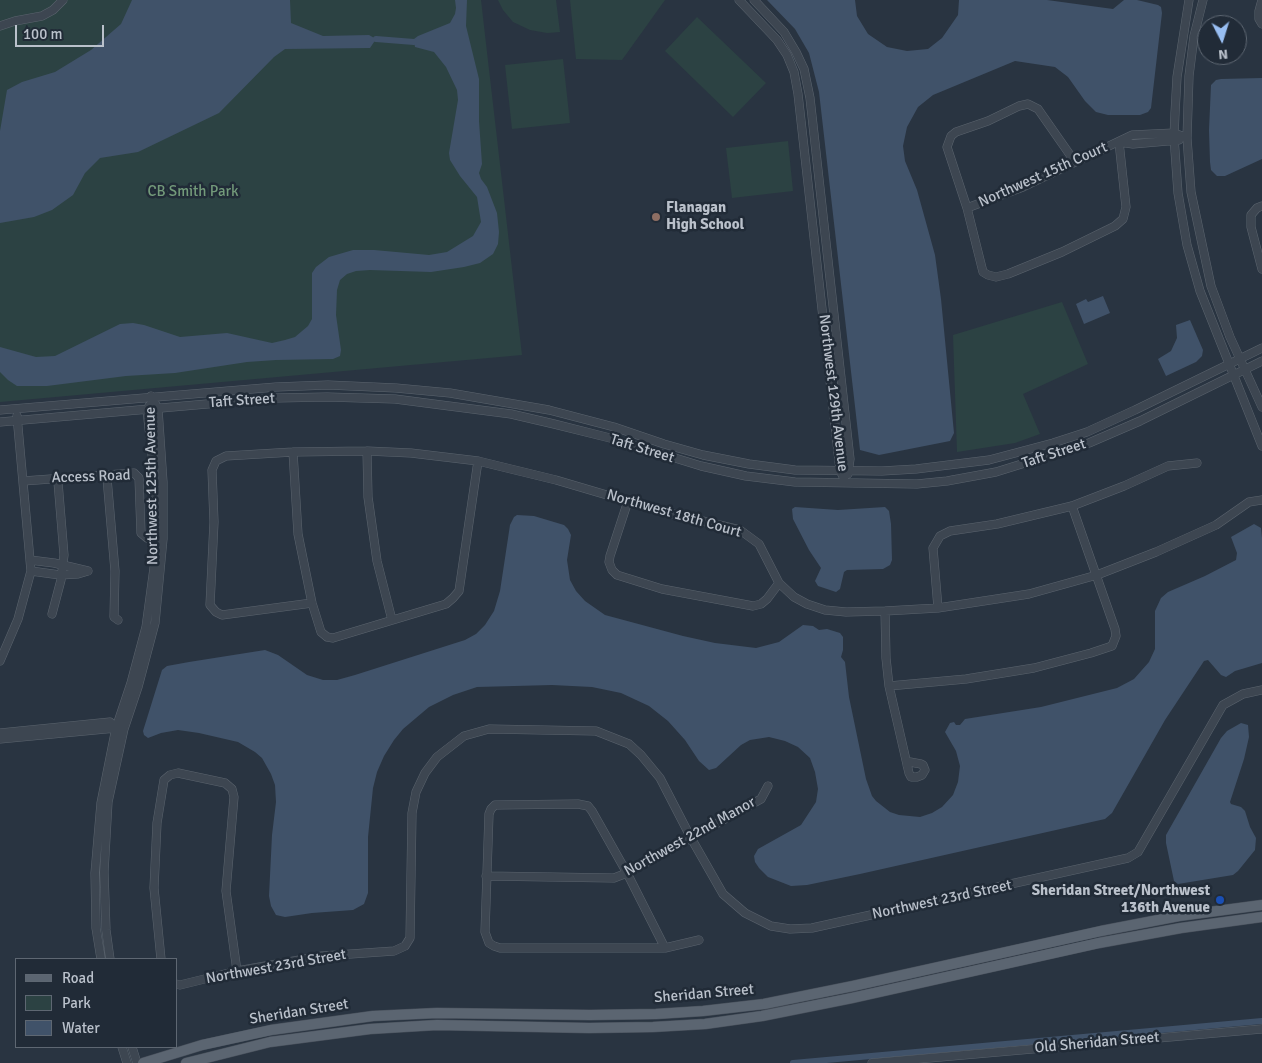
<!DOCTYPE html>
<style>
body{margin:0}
#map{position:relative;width:1262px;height:1063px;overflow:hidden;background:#293441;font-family:Signika,sans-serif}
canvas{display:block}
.legend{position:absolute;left:15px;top:958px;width:162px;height:90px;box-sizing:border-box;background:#212b37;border:1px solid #5e6772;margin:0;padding:6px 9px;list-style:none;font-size:15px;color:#bac1cb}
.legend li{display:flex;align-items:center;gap:10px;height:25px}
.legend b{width:25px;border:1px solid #5e6772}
.north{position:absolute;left:1197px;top:15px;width:50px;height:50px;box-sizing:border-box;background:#212b37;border:1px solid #5e6772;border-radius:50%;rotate:175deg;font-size:14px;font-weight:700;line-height:20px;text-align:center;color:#bac1cb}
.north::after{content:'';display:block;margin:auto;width:18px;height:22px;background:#98bef2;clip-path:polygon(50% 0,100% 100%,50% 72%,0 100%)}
.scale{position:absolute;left:15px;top:25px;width:89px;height:22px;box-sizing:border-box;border:2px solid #bac1cb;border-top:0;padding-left:6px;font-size:15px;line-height:18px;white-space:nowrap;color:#bac1cb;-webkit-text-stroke:4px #212b37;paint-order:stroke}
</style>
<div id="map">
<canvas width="1262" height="1063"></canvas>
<ul class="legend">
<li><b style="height:6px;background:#5b6571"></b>Road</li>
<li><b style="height:14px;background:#2c4243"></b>Park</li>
<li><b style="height:14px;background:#405269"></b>Water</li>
</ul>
<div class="north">N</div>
<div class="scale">100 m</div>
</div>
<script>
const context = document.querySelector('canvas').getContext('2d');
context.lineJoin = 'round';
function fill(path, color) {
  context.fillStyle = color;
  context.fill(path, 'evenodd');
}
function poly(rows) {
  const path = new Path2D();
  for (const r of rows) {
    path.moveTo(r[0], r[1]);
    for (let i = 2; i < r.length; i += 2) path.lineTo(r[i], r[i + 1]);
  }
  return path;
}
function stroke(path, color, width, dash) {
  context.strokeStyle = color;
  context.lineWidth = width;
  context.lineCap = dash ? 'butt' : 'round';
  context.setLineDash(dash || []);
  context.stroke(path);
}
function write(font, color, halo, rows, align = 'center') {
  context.font = font + ' Signika,sans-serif';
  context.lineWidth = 5;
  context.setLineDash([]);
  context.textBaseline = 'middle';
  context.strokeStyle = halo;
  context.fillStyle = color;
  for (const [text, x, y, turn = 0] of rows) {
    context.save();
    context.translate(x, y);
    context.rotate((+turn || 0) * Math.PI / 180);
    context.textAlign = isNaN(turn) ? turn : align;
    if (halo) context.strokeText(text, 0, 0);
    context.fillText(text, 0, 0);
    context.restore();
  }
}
fill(poly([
 [0,0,481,0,522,355,0,402],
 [498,0,556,0,560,32,547,33,530,30,513,22,503,10],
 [570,0,665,0,622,60,576,59],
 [697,17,766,83,733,117,665,51],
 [563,59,570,123,512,129,505,65],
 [788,141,793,191,732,198,726,148],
 [1062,302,1088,364,1023,394,1040,434,1015,443,957,452,953,335]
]), '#2c4243');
fill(poly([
 [132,0,290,0,291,23,323,36,369,35,376,39,370,48,285,49,274,57,219,113,138,152,100,158,85,173,73,195,52,210,34,217,0,223,0,131,7,90,22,82,55,72,91,50,121,24],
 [455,0,467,0,466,26,479,79,479,121,482,164,479,173,481,179,487,187,497,213,499,232,498,244,493,254,480,263,464,267,431,272,370,270,356,271,347,274,340,280,337,290,336,315,341,350,340,356,333,359,276,360,247,362,175,373,126,376,47,386,17,386,8,380,0,372,0,347,36,357,55,356,120,324,133,323,144,325,180,337,227,333,272,343,285,340,295,337,308,326,312,319,312,273,316,267,329,257,353,250,374,250,429,255,447,252,473,236,481,222,477,197,460,176,450,160,449,153,458,100,457,90,446,67,434,52,415,47,414,42,414,39,418,36,450,23,455,14,456,8],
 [767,0,855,0,857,16,868,34,887,47,907,51,928,49,942,38,958,15,959,0,1047,0,1113,9,1124,0,1137,0,1158,5,1161,7,1162,13,1151,108,1148,112,1140,115,1108,115,1096,112,1085,101,1068,77,1055,67,1015,61,933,95,918,107,907,127,903,146,905,161,917,190,935,255,941,299,954,433,950,441,879,455,860,450,819,92,809,53,795,29],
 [1262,78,1262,159,1225,176,1217,176,1211,170,1210,162,1209,130,1211,85,1216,80,1221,79],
 [1103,296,1110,313,1084,324,1076,304,1086,299,1088,302],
 [1190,320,1203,350,1202,356,1196,362,1166,376,1158,359,1171,351,1177,338,1176,325],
 [795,507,838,510,885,507,889,511,891,524,892,560,890,565,883,569,847,570,844,572,840,589,836,592,818,586,815,581,821,568,809,550,793,519,792,509],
 [517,515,534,516,564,525,568,529,571,535,567,560,570,580,576,591,585,601,605,615,683,636,715,643,756,648,779,642,803,625,813,626,819,630,827,629,840,633,843,637,843,650,841,657,845,662,849,697,866,779,872,796,876,801,890,812,899,815,920,817,932,813,942,807,953,795,958,782,960,766,956,751,945,732,950,723,954,722,956,725,960,725,965,719,1041,707,1117,688,1134,679,1149,662,1155,649,1155,611,1161,598,1168,592,1205,576,1236,560,1237,553,1231,537,1254,524,1261,528,1262,538,1262,663,1235,671,1226,677,1221,675,1208,660,1204,661,1165,720,1112,813,1105,819,860,874,807,885,791,886,768,877,759,868,755,862,754,856,758,849,801,825,816,802,818,789,815,772,810,758,798,747,785,741,769,737,750,740,741,745,716,768,709,770,699,761,685,740,668,721,649,706,621,693,592,687,552,685,477,687,453,695,429,707,403,729,394,740,384,756,377,772,373,788,368,837,368,893,364,904,353,910,312,913,285,917,276,915,271,906,269,896,272,835,276,802,275,785,271,774,262,758,255,752,238,742,199,733,178,730,161,733,148,738,144,735,143,731,162,670,167,666,189,662,265,650,278,655,307,675,323,680,337,680,355,675,465,640,476,634,485,625,494,611,500,591,510,525,514,517],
 [1241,723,1248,725,1249,737,1244,759,1230,802,1231,804,1241,807,1245,811,1250,827,1256,838,1255,850,1238,871,1233,875,1178,884,1174,881,1166,843,1166,835,1221,738,1227,731]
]), '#405269');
stroke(poly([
 [376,39,414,42],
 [793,1063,1262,1021]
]), '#405269', 6);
const minor = poly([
 [739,0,777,40,787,55,794,72,798,94,840,470,846,483],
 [754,0,784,32,796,52,804,69,810,98,850,459,848,474],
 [1189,0,1177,77,1175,113,1174,137,1178,193,1187,245,1200,291,1262,446],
 [1203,0,1194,36,1189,76,1187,138,1191,192,1211,286,1230,337,1262,407],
 [1262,0,1259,11,1259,19,1262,24],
 [0,26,15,21,42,16,53,10,63,0],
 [1119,142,1133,144,1179,140],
 [1075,162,1038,109,1028,104,1019,106,988,121,956,132,951,136,947,147,967,208,983,272,988,275,996,277,1008,274,1062,252,1115,226,1123,219,1126,207,1119,142],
 [1262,206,1257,208,1251,215,1251,227,1262,269],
 [967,208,1023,187,1132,135,1174,133,1187,138],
 [0,410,276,387,328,385,396,388,450,393,549,410,614,427,664,444,703,455,749,464,795,470,882,471,916,469,989,460,1053,443,1087,432,1135,410,1262,348],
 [0,422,276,398,327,397,395,399,511,414,554,424,610,438,701,466,746,476,795,482,917,484,947,481,996,472,1089,443,1140,421,1262,361],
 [367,451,368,497,377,561,392,620],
 [293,452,298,534,312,603,321,632,327,637,333,638,446,604,453,598,459,591,478,461],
 [107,478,115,571,114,617,118,620],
 [23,481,134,473,139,478,141,533,147,538,159,539],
 [628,501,610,556,609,562,612,570,617,575,662,589,753,606,761,604,767,599,779,583],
 [30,560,54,563,88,571],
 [31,571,60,575,78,574,88,571],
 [312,603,222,615,216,612,210,605,214,522,212,470,216,461,226,456,293,452,367,451,411,453,478,461,556,480,661,511,740,530,759,544,779,583,794,597,807,604,825,610,846,612,885,611,938,608,1029,594,1097,575,1156,552,1216,525,1249,502,1262,500],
 [938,608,933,548,940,536,950,531,997,524,1072,506,1124,486,1168,466,1197,463],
 [885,611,886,658,889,686,909,773,911,777,917,777,922,775,925,770,923,765,921,764,910,762,907,765],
 [52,614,61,580,64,555,58,482],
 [0,661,18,619,31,571,17,416],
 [889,686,966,679,1034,668,1091,653,1112,646,1116,636,1115,629,1072,506],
 [0,733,110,722,116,728],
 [0,739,116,728],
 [486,876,614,878,627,873,761,799,768,786],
 [665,948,627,873,592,811,588,806,578,804,495,805,491,809,489,814,485,932,489,943,494,946,500,948,665,948,699,940],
 [101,959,96,928,95,873,101,803,116,728,131,683,146,627,156,553,155,482,147,410,149,406],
 [110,959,106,930,104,872,108,802,124,729,138,687,155,623,163,539,163,482,158,409,151,396],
 [161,959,154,888,157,823,164,780,170,775,178,773,225,783,232,789,234,797,226,891,237,971],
 [176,984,180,985,237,971,322,956,394,951,405,946,410,938,412,813,416,792,425,773,437,757,464,736,489,729,596,731,629,744,641,755,660,778,691,838,723,894,745,913,771,926,790,929,812,928,1128,858,1138,852,1223,705,1243,694,1262,690],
 [122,1047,127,1063],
 [132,1047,137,1063],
 [872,1063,1262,1029]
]);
const major = poly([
 [143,1063,202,1045,271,1030,373,1016,437,1013,590,1015,656,1014,703,1011,764,1004,853,986,1101,931,1179,916,1262,905],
 [186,1063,270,1042,370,1029,437,1025,589,1028,653,1027,705,1024,762,1016,852,998,1099,943,1181,928,1262,917]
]);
stroke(minor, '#5b646e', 9);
stroke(major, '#474f5a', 11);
stroke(minor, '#3d4651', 8);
stroke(major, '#5b6571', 10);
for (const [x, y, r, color] of [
 [656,217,5,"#8d6e63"],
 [1220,900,5,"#1a4fb4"]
]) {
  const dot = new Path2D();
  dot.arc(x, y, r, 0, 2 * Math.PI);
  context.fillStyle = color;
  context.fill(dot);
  stroke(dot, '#212b37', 2);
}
write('15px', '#bac1cb', '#212b37', [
 ["Northwest 15th Court",1043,175,-24],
 ["Northwest 129th Avenue",833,393,83],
 ["Taft Street",242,401,-4],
 ["Taft Street",642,449,17],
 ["Taft Street",1054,454,-18],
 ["Access Road",91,477,-2],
 ["Northwest 125th Avenue",152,486,-91],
 ["Northwest 18th Court",674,514,16],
 ["Northwest 22nd Manor",690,837,-29],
 ["Northwest 23rd Street",942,900,-12],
 ["Northwest 23rd Street",276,967,-10],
 ["Sheridan Street",704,994,-5],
 ["Sheridan Street",299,1012,-9],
 ["Old Sheridan Street",1097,1043,-5]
]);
write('15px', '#739a7a', '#212b37', [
 ["CB Smith Park",193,192]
]);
write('bold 15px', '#bac1cb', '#212b37', [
 ["Flanagan",666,208],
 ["High School",666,225],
 ["Sheridan Street/Northwest",1210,891,"right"],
 ["136th Avenue",1210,908,"right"]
], 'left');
</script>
